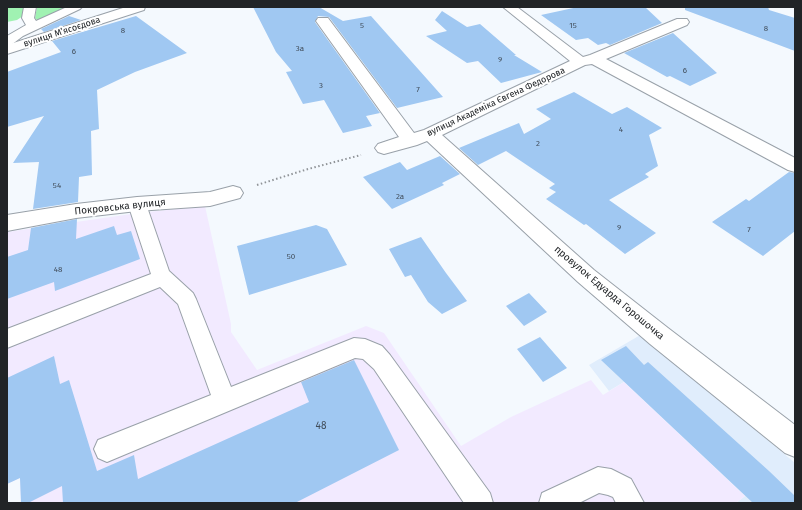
<!DOCTYPE html>
<meta charset="utf-8">
<style>
body{margin:0}
#map{position:relative;width:802px;height:510px;overflow:hidden;background:#f4f9fe;font-family:"Fira Sans",sans-serif}
canvas{display:block}
.frame{position:absolute;inset:0;border:8px solid #212427;pointer-events:none}
</style>
<div id="map">
<canvas width="802" height="510"></canvas>
<div class="frame"></div>
</div>
<script>
const context = document.querySelector('canvas').getContext('2d');
context.lineJoin = 'round';
function fill(path, color) {
  context.fillStyle = color;
  context.fill(path, 'evenodd');
}
function poly(rows) {
  const path = new Path2D();
  for (const r of rows) {
    path.moveTo(r[0], r[1]);
    for (let i = 2; i < r.length; i += 2) path.lineTo(r[i], r[i + 1]);
  }
  return path;
}
function stroke(path, color, width, dash) {
  context.strokeStyle = color;
  context.lineWidth = width;
  context.lineCap = dash ? 'butt' : 'round';
  context.setLineDash(dash || []);
  context.stroke(path);
}
function write(font, color, halo, rows, align = 'center') {
  context.font = font + ' "Fira Sans",sans-serif';
  context.lineWidth = 4;
  context.setLineDash([]);
  context.textBaseline = 'middle';
  context.strokeStyle = halo;
  context.fillStyle = color;
  for (const [text, x, y, turn = 0] of rows) {
    context.save();
    context.translate(x, y);
    context.rotate((+turn || 0) * Math.PI / 180);
    context.textAlign = isNaN(turn) ? turn : align;
    if (halo) context.strokeText(text, 0, 0);
    context.fillText(text, 0, 0);
    context.restore();
  }
}
fill(poly([
 [642,334,795,463,795,503,736,503,745,496,624,382,609,391,589,365]
]), '#e0edfc');
fill(poly([
 [205,206,231,324,231,332,257,370,366,326,384,333,461,446,511,417,591,380,603,395,624,382,745,496,736,503,21,503,20,478,7,484,7,232,138,213]
]), '#f2eaff');
fill(poly([
 [7,7,24,7,23,16,17,20,7,22],
 [37,7,71,7,42,19,37,20,35,18]
]), '#a0f2b2');
fill(poly([
 [253,7,319,7,343,21,371,16,443,97,397,108,329,17,318,16,315,22,380,113,366,116,372,126,343,133,324,100,303,104,286,72,292,71,276,52],
 [578,7,645,7,662,23,610,45,606,43,598,45,588,38,576,40,541,15],
 [685,7,768,7,769,10,795,18,795,51,685,10],
 [442,11,467,27,480,24,516,55,514,55,542,72,501,83,478,61,467,63,426,36,447,31,435,20],
 [69,16,81,20,44,32,41,29],
 [136,16,187,53,135,72,97,90,99,129,91,131,92,175,79,177,78,202,33,209,39,162,13,163,44,116,7,127,7,72,61,52,52,41],
 [673,33,717,73,690,86,670,76,667,77,624,53],
 [574,92,612,114,627,107,662,128,649,135,658,166,645,174,649,177,609,200,656,233,625,254,586,224,584,225,546,199,556,192,549,188,555,184,506,151,478,165,459,148,519,123,524,134,551,119,536,109],
 [440,156,460,174,442,183,444,185,392,209,363,177,400,162,407,170],
 [789,172,795,173,795,231,763,256,712,222,746,199,749,201],
 [77,219,76,239,114,226,117,235,131,231,140,259,55,291,54,282,7,299,7,257,28,250,31,228],
 [316,225,327,229,347,265,249,295,237,246],
 [421,237,446,273,467,301,442,314,428,302,411,275,405,277,389,249],
 [529,293,547,312,524,326,506,306],
 [540,337,567,368,543,382,517,349],
 [626,346,644,365,648,362,769,471,795,496,795,503,753,503,601,360],
 [54,356,60,384,69,380,97,471,134,455,138,479,309,402,301,382,354,360,399,450,295,503,63,503,62,486,28,503,21,503,20,478,7,484,7,378]
]), '#a0c8f2');
const lane = poly([
 [24,7,36,7,34,18,36,21,67,7,82,7,80,9,23,36,11,45,7,46,7,36,26,25,22,18,24,7],
 [137,198,143,200,146,204,169,271,193,293,196,299,231,387,354,338,365,339,382,346,390,355,490,493,493,503,464,503,374,369,363,359,355,358,107,462,98,458,94,449,98,440,211,395,178,304,160,287,7,348,7,329,151,274,128,204,131,200,137,198],
 [598,467,611,469,631,479,644,503,616,503,613,497,608,495,599,493,579,503,539,503,542,493,598,467]
]);
const street = poly([
 [126,7,145,7,144,10,7,54,7,45,126,7],
 [503,7,517,7,583,57,590,55,677,19,687,19,689,22,687,25,606,59,795,158,795,172,788,170,592,64,585,65,442,135,594,270,668,328,795,425,795,457,785,453,650,344,578,282,427,141,417,145,384,154,378,152,375,148,378,144,399,137,316,21,318,18,328,18,414,133,424,130,570,61,503,7],
 [233,186,240,188,243,193,240,198,210,206,137,211,76,218,7,231,7,215,76,204,137,197,210,192,233,186]
]);
stroke(lane, '#99a1a9', 2);
stroke(street, '#99a1a9', 2);
stroke(poly([
 [257,185,308,169,361,155]
]), '#909498', 2, [1.5, 2.5]);
fill(lane, '#fff');
fill(street, '#fff');
write('8px', '#414d5a', null, [
 ["5",362,26],
 ["15",573,26],
 ["8",766,29],
 ["8",123,31],
 ["3а",300,49],
 ["6",74,52],
 ["9",500,60],
 ["6",685,71],
 ["3",321,86],
 ["7",418,90],
 ["4",621,130],
 ["2",538,144],
 ["54",57,186],
 ["2а",400,197],
 ["9",619,228],
 ["7",749,230],
 ["50",291,257],
 ["48",58,270]
]);
write('9px', '#212427', '#fff', [
 ["вулиця Мʼясоєдова",62,32,-18],
 ["вулиця Академіка Євгена Федорова",496,102,-25]
]);
write('10px', '#212427', '#fff', [
 ["Покровська вулиця",120,207,-6],
 ["провулок Едуарда Горошочка",609,293,40]
]);
write('10px', '#414d5a', null, [
 ["48",321,426]
]);
</script>
